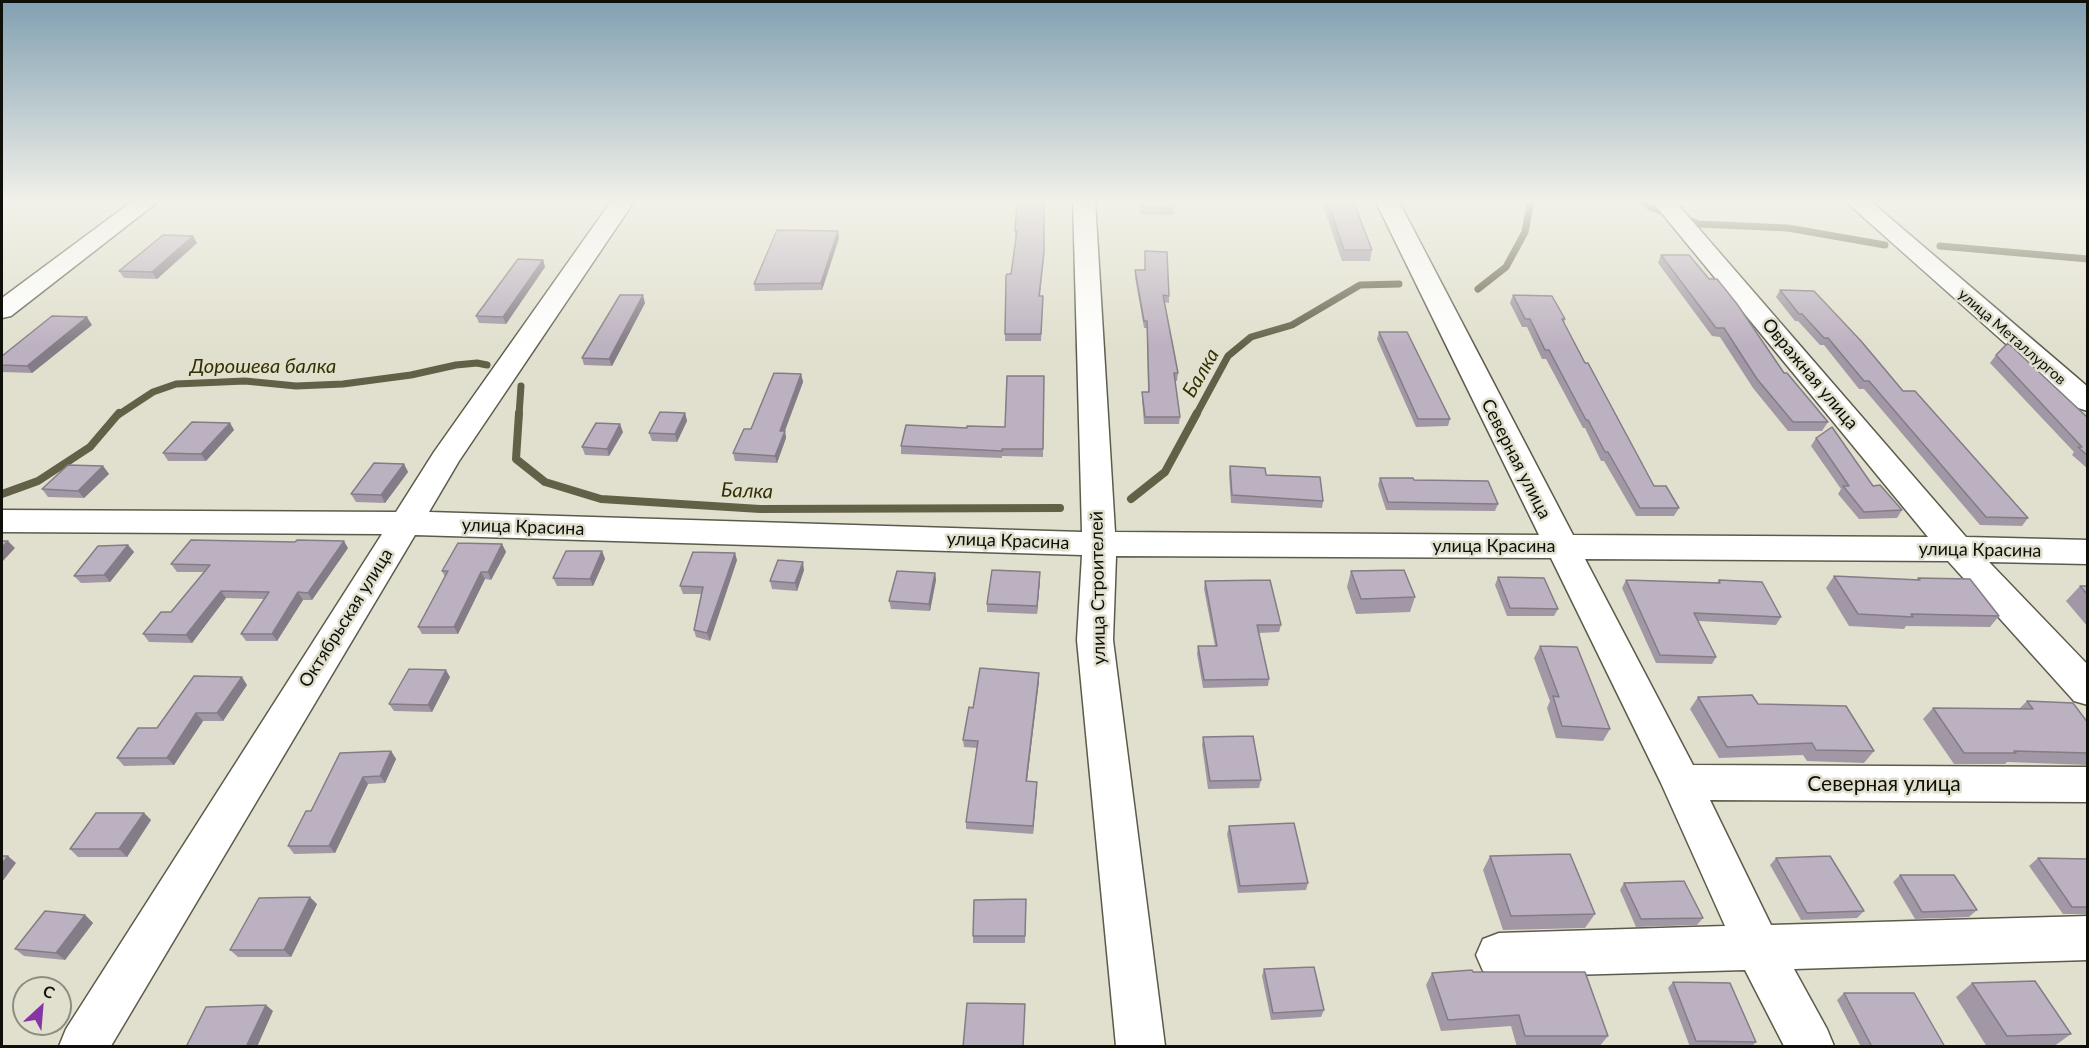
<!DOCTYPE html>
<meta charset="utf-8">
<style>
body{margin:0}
#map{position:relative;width:2089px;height:1048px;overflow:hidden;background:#e1e0ce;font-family:Lato,sans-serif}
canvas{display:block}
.frame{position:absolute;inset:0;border:3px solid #10100a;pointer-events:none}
.north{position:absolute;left:12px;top:976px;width:60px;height:60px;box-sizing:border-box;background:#e1e0ce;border:2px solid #8d8d80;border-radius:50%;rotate:26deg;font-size:16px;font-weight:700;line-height:24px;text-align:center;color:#10100a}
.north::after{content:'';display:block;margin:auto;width:21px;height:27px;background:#8735a4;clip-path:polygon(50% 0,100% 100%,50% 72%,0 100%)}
</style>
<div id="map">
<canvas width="2089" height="1048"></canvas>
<div class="frame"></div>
<div class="north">С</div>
</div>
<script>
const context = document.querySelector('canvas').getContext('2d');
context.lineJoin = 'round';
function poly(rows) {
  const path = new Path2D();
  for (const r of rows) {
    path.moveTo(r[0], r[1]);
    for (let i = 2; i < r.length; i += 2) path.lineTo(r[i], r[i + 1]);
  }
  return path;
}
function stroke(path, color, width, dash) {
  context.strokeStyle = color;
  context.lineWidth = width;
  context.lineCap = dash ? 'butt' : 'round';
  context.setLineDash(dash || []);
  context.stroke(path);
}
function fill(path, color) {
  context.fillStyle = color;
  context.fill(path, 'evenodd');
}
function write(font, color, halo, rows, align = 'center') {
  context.font = font + ' Lato,sans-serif';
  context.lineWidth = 5;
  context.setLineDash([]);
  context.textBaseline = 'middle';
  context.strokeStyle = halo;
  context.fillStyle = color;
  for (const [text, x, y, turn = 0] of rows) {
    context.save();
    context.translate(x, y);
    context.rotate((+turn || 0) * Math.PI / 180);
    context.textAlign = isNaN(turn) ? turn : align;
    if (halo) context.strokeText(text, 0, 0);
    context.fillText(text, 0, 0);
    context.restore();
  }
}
stroke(poly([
 [1640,200,1650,207,1669,214],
 [1684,219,1699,224,1788,228,1885,245],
 [1940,246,2088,259],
 [1478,289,1506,267,1525,232,1531,200],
 [118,415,153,392,176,384,245,381,296,386,343,384,411,375,456,365,477,363,487,365],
 [519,415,521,386],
 [1196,415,1228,356,1251,337,1292,325,1360,285,1399,284]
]), '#636048', 7);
stroke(poly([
 [519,413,516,459,545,482,601,499,760,509,1060,508],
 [2,494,38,481,90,447,119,413],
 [1131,499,1165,472,1197,413]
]), '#636048', 8);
const minor = poly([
 [134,200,160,200,11,316,2,318,2,298,134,200],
 [612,200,635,200,459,461,429,512,1082,532,1073,200,1095,200,1115,532,1539,535,1375,200,1398,200,1573,535,1928,537,1651,200,1674,200,1966,537,2088,540,2088,564,1989,562,2088,665,2088,705,2074,701,1948,561,1585,559,1693,765,2088,767,2088,802,1710,800,1771,925,2088,916,2088,960,1794,969,1827,1029,1834,1046,1784,1046,1745,970,1499,977,1483,971,1476,955,1483,939,1499,933,1725,926,1661,783,1551,558,1116,556,1113,640,1165,1046,1116,1046,1077,640,1082,555,415,535,111,1046,59,1046,66,1029,382,534,2,532,2,510,396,512,434,452,612,200],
 [1844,200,1869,200,2088,387,2088,411,2078,408,1844,200]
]);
stroke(minor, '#5c5b4b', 3);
fill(minor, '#fff');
fill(poly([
 [1045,200,1044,259,1040,296,1043,296,1041,341,1005,341,1005,334,1016,238,1015,238,1015,231],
 [1141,200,1174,208,1173,215,1140,214],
 [1321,200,1353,200,1372,250,1370,261,1342,261],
 [838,231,839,238,822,290,755,291,754,284],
 [193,236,197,243,157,279,124,278,119,271],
 [1661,255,1784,373,1828,422,1822,431,1788,431,1753,388,1720,337,1712,336,1658,263],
 [543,260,545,267,506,324,479,323,476,316],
 [1135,270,1169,296,1169,303,1164,302,1178,373,1177,381,1175,381,1180,417,1179,424,1144,424,1142,399,1142,392,1148,392,1147,328,1144,328,1135,277],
 [1780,290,1903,391,2028,518,2022,526,1980,525,1864,389,1859,389,1824,345,1820,345,1798,321,1795,321,1776,297],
 [1513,295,1565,319,1564,323,1585,363,1654,486,1679,508,1674,516,1636,516,1604,461,1601,461,1585,428,1583,428,1546,359,1542,359,1527,327,1522,327,1510,303],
 [645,303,612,366,584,365,582,358],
 [92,325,32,373,2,372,2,356],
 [1379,332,1450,419,1448,426,1416,427,1377,339],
 [1996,355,2088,418,2088,469,2072,455,2074,452,1990,363],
 [801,374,803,382,785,431,786,438,777,463,735,461,733,453,751,429],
 [1044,376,1043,457,1002,456,1002,458,901,454,901,446,967,428,1005,427],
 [685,413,687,421,677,442,652,441,649,433],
 [230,423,234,430,206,461,168,461,163,453],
 [623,432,609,456,585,455,582,447],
 [1816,438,1902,510,1897,518,1859,519,1838,494,1841,489,1811,446],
 [404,464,408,472,385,503,356,502,351,494],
 [103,466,109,474,84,498,48,497,42,489],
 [1230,466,1266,475,1323,501,1322,508,1231,503,1229,474],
 [1380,478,1498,504,1495,511,1386,510,1378,485],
 [502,544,506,552,491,580,485,579,458,634,422,634,418,627,445,577,442,571],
 [128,545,134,552,110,582,81,583,74,576],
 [348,548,312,600,303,600,277,641,246,641,241,634,264,599,226,598,192,643,149,642,143,634,171,612,204,572,177,572,171,564],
 [602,551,605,559,593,586,557,586,553,578],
 [737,560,710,641,696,637,694,630,701,594,683,594,680,586],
 [804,570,797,591,772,589,770,581],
 [1351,571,1415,597,1410,612,1356,614,1347,587],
 [935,573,936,580,930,611,891,609,889,601],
 [1834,576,1917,580,1918,578,1999,616,1990,627,1906,626,1904,629,1849,626,1826,588],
 [1498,577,1558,609,1554,616,1507,616,1495,585],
 [1040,580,1037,614,987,612,987,604],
 [1626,580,1717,583,1719,580,1781,617,1776,625,1698,621,1716,657,1712,664,1656,663,1622,588],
 [1205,581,1281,625,1279,632,1259,633,1269,679,1268,686,1203,688,1197,654,1198,646,1215,646,1204,589],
 [2080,586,2088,586,2088,627,2066,601],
 [1540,646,1610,729,1603,741,1556,738,1547,708,1550,701,1534,658],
 [1039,673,1039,681,1027,781,1037,782,1033,834,966,829,966,822,977,748,964,747,963,740,973,708],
 [450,677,432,712,394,711,389,704],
 [247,685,223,721,203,721,174,765,124,766,117,758,157,728],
 [1698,697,1758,704,1874,751,1864,763,1807,761,1803,755,1719,758,1690,709],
 [2027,701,2088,723,2088,765,2007,762,2005,764,1954,764,1923,719,1933,708,2019,709],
 [1203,737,1261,780,1259,788,1208,789,1202,745],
 [391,751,396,759,385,783,368,784,335,853,294,854,288,846,311,811],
 [144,813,151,820,127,857,78,857,70,849],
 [1229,826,1308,883,1306,890,1238,893,1227,834],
 [1490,856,1595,914,1585,928,1503,930,1483,870],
 [1776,858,1864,911,1857,918,1801,920,1770,865],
 [2038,858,2088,859,2088,914,2063,914,2029,866],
 [1900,875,1977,910,1969,917,1915,919,1893,882],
 [1624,883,1703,918,1697,925,1636,927,1620,890],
 [1026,899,1025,943,973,943,973,936],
 [317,904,291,957,238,957,230,950],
 [85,915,93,923,65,960,24,956,15,949],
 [1264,969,1324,1010,1321,1017,1271,1020,1262,976],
 [1473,972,1608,1036,1599,1047,1517,1047,1511,1026,1441,1031,1426,985,1432,973],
 [1673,982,1756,1042,1751,1047,1690,1047,1668,988],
 [1972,983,2071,1034,2053,1047,1987,1047,1956,997],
 [1844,993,1945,1047,1861,1047,1837,1000]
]), '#a298a5');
fill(poly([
 [838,231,839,238,822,290,821,283],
 [193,236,197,243,157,279,152,272],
 [543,260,545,267,506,324,503,317],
 [643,295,645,303,612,366,609,359],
 [87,317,92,325,32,373,27,366],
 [801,374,803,382,782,438,780,431],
 [685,413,687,421,677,442,675,434],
 [230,423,234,430,206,461,201,454],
 [620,424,623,432,609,456,607,449],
 [785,431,786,438,777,463,775,456],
 [404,464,408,472,385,503,381,495],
 [103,466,109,474,84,498,78,491],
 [8,541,15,548,2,562,2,547],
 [344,541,348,548,312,600,308,593],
 [502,544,506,552,491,580,488,572],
 [128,545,134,552,110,582,104,575],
 [602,551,605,559,593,586,590,579],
 [735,553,737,560,710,641,707,633],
 [803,562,804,570,797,591,795,583],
 [481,572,485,579,458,634,454,627],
 [1040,572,1040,580,1037,614,1037,606],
 [935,573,936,580,930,611,929,604],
 [221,591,226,598,192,643,186,635],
 [298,592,303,600,277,641,272,634],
 [446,670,450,677,432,712,428,705],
 [1039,673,1039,681,1026,789,1026,781],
 [242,677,247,685,223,721,217,713],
 [196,713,203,721,174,765,167,758],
 [391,751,396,759,385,783,380,776],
 [363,777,368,784,335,853,329,846],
 [1037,782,1037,790,1033,834,1033,826],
 [144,813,151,820,127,857,119,849],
 [8,856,16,863,2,882,2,864],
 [310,897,317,904,291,957,284,950],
 [85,915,93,923,65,960,56,953],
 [266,1005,273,1011,257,1047,246,1047]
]), '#847c86');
const building = poly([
 [1017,200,1044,200,1044,252,1039,296,1043,296,1041,334,1005,334,1006,276,1007,274,1011,274,1017,231,1015,231,1017,200],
 [1141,200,1174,200,1174,208,1141,207,1141,200],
 [1327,200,1353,200,1372,250,1344,250,1327,200],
 [777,230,838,231,821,283,754,284,777,230],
 [163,235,193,236,152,272,119,271,163,235],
 [1145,251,1167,252,1169,296,1163,295,1178,373,1174,373,1180,417,1145,417,1142,392,1149,392,1147,321,1144,321,1135,270,1145,270,1145,251],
 [1661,255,1689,255,1709,279,1717,279,1737,304,1784,373,1787,373,1828,422,1793,422,1757,379,1724,328,1716,328,1661,255],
 [518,259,543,260,503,317,476,316,518,259],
 [1780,290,1814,291,1861,341,1903,391,1915,391,2028,518,1986,517,1869,381,1864,381,1828,338,1824,338,1802,314,1799,314,1780,290],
 [620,295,643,295,609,359,582,358,620,295],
 [1513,295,1552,296,1565,319,1562,319,1585,363,1588,363,1654,486,1666,486,1679,508,1640,508,1608,452,1605,452,1588,420,1586,420,1549,350,1545,350,1530,319,1525,319,1513,295],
 [52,316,87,317,27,366,2,365,2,356,52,316],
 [1379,332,1407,332,1450,419,1418,419,1379,332],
 [2008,343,2088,418,2088,456,2078,447,2082,447,1996,355,2008,343],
 [774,373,801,374,780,431,785,431,775,456,733,453,744,429,751,429,774,373],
 [1007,376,1044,376,1043,449,1002,449,1002,451,901,446,906,425,967,428,967,426,1005,427,1007,376],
 [660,412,685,413,675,434,649,433,660,412],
 [192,422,230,423,201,454,163,453,192,422],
 [596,423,620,424,607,449,582,447,596,423],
 [1832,427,1873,486,1880,485,1902,510,1864,512,1843,486,1849,486,1816,438,1832,427],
 [374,463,404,464,381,495,351,494,374,463],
 [68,465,103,466,78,491,42,489,68,465],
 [1230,466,1265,468,1266,475,1320,477,1323,501,1232,495,1230,466],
 [1380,478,1413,478,1414,480,1488,481,1498,504,1388,502,1380,478],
 [191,540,295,542,297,540,344,541,308,593,298,592,272,634,241,634,269,592,221,591,186,635,143,634,161,612,171,612,210,565,171,564,191,540],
 [2,541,8,541,2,547,2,541],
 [458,543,502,544,488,572,481,572,454,627,418,627,448,571,442,571,458,543],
 [128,545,104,575,74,576,98,546,128,545],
 [566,551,602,551,590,579,553,578,566,551],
 [693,552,735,553,707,633,694,630,703,587,680,586,693,552],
 [778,560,803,562,795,583,770,581,778,560],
 [992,570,1040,572,1037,606,987,604,992,570],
 [1404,570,1415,597,1361,599,1351,571,1404,570],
 [897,571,935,573,929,604,889,601,897,571],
 [1834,576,1920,580,1918,578,1970,579,1999,616,1911,614,1913,617,1858,614,1834,576],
 [1498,577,1544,578,1558,609,1510,608,1498,577],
 [1270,580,1281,625,1257,625,1269,679,1204,680,1198,646,1217,646,1205,581,1270,580],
 [1626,580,1720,583,1719,580,1762,582,1781,617,1694,613,1716,657,1660,655,1626,580],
 [2080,586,2088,586,2088,595,2080,586],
 [1540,646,1577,647,1610,729,1562,726,1553,696,1559,697,1540,646],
 [980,668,1039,673,1026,781,1037,782,1033,826,966,822,978,741,963,740,969,707,973,708,980,668],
 [409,669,446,670,428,705,389,704,409,669],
 [194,676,242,677,217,713,196,713,167,758,117,758,138,728,157,728,194,676],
 [1752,695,1758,704,1846,706,1874,751,1816,750,1812,743,1727,747,1698,697,1752,695],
 [2027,701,2073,703,2088,723,2088,753,2014,751,2016,753,1964,753,1933,708,2033,709,2027,701],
 [1253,736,1261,780,1210,781,1203,737,1253,736],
 [391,751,380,776,363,777,329,846,288,846,306,811,311,811,340,753,391,751],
 [96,813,144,813,119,849,70,849,96,813],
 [1294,823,1308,883,1240,886,1229,826,1294,823],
 [1570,854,1595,914,1511,916,1490,856,1570,854],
 [2,856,8,856,2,864,2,856],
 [1830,856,1864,911,1807,913,1776,858,1830,856],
 [2038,858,2088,859,2088,907,2072,907,2038,858],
 [1900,875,1954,875,1977,910,1922,912,1900,875],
 [1684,881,1703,918,1641,919,1624,883,1684,881],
 [310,897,284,950,230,950,259,898,310,897],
 [1026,899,1025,936,973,936,974,900,1026,899],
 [45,911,85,915,56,953,15,949,45,911],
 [1314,967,1324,1010,1273,1013,1264,969,1314,967],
 [1472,970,1473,972,1585,972,1608,1036,1525,1036,1519,1015,1448,1020,1432,973,1472,970],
 [2035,981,2071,1034,2007,1036,1972,983,2035,981],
 [1673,982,1730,983,1756,1042,1696,1041,1673,982],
 [1844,993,1914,993,1945,1047,1872,1047,1844,993],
 [967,1003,1025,1004,1023,1047,963,1047,967,1003],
 [266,1005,246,1047,186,1047,206,1007,266,1005]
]);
fill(building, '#bcb1c0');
stroke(building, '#847c86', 1.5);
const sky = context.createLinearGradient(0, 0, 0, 347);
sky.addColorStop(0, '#81a0b2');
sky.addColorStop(0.58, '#f2f1e9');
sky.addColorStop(1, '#f2f1e900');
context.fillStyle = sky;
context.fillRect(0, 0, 2089, 347);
write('15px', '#10100a', '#e1e0ce', [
 ["улица Металлургов",2012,337,41]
]);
write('18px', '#10100a', '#e1e0ce', [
 ["Овражная улица",1810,374,50],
 ["Северная улица",1516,459,63],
 ["улица Красина",523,527,2],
 ["улица Красина",1008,541,2],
 ["улица Красина",1494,546],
 ["улица Красина",1980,550,1],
 ["улица Строителей",1098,588,-91],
 ["Октябрьская улица",346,618,-58]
]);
write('italic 20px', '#353002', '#e1e0ce', [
 ["Дорошева балка",263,367],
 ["Балка",1201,373,-60],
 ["Балка",747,491,2]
]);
write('21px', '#10100a', '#e1e0ce', [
 ["Северная улица",1884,784]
]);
</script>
